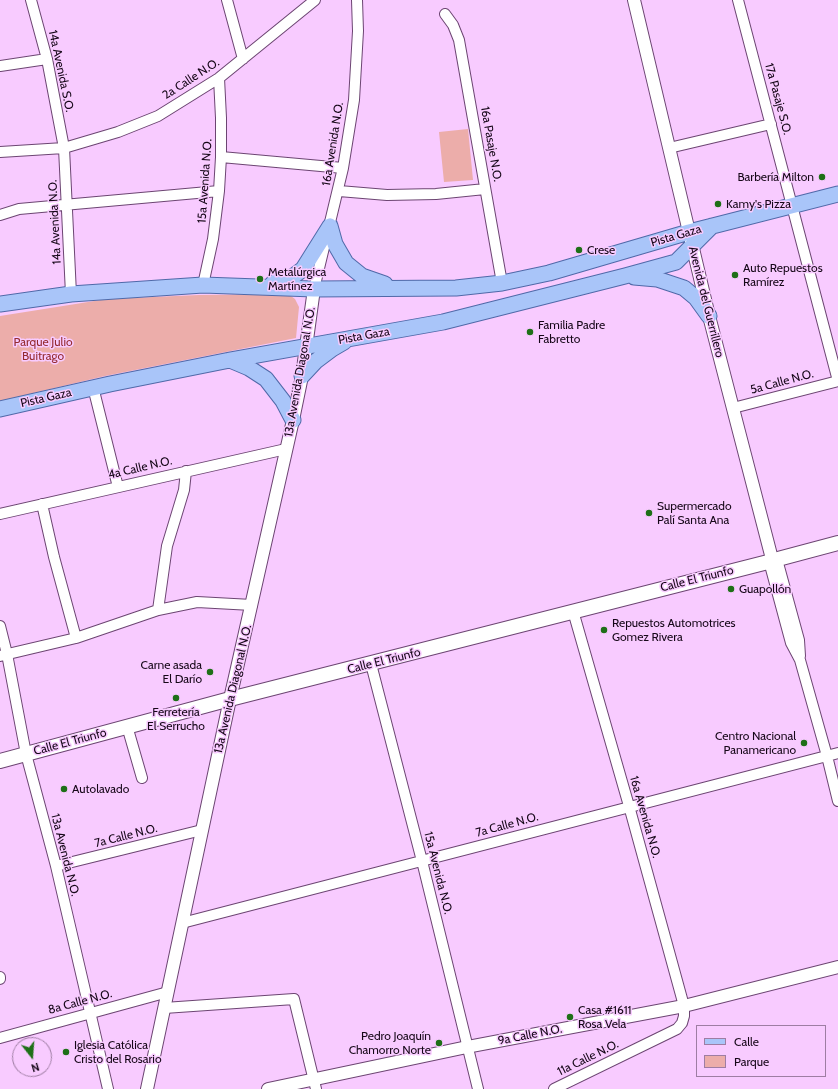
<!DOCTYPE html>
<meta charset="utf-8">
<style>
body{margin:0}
#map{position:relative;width:838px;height:1089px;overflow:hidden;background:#f8cbff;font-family:Cabin,sans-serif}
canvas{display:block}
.legend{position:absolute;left:696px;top:1025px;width:130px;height:52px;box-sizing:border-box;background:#f8cbff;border:1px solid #9e7da3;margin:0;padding:5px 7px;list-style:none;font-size:12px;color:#160718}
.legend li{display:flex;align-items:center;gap:8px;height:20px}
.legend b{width:20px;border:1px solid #9e7da3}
.north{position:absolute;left:12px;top:1037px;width:40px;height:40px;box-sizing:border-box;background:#f8cbff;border:1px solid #9e7da3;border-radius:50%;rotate:163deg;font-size:11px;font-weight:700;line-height:16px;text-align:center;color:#160718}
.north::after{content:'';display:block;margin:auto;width:14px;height:18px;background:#1e6f17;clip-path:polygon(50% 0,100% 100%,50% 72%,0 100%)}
</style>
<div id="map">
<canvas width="838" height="1089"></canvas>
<ul class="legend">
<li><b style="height:5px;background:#a9c5f9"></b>Calle</li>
<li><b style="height:11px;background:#ecadaa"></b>Parque</li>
</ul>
<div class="north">N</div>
</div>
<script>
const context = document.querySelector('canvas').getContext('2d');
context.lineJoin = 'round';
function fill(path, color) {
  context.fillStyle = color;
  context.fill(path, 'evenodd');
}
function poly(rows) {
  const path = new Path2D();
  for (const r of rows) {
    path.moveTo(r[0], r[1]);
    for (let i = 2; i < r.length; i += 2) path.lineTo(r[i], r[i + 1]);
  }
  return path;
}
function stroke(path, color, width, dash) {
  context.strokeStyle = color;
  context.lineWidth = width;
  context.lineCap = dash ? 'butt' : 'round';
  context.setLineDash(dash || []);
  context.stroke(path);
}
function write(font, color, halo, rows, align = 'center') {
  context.font = font + ' Cabin,sans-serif';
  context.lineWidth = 3;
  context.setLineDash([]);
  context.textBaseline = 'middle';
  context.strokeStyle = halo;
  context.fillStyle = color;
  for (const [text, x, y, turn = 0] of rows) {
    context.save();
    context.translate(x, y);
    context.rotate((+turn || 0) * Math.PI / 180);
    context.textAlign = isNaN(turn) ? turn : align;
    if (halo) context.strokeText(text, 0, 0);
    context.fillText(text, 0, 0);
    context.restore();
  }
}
fill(poly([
 [468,129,473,180,444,182,439,132],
 [288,294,295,299,299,307,296,338,105,376,0,401,0,316,107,299,199,295]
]), '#ecadaa');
const minor = poly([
 [31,0,47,59,64,148,71,294],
 [227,0,243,59],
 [738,0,838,381],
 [445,14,453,25,459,40,502,283],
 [0,66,47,59],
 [669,148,771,124],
 [0,152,64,148,118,132,158,116,219,78,315,0],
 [221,157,343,168],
 [339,191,387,195,436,194,485,189],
 [0,215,19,209,219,191],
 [203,285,213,239,219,191,221,157,221,118,219,78],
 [314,289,343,168,354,100,358,31,357,0],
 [93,387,118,487],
 [733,408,838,381],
 [42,504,54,557,76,638],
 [0,514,286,449],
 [778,563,799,640,800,656],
 [770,565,791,643,800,660,827,756,838,801],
 [158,610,167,546,184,490,186,471],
 [0,626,7,654,26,754,56,866,108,1089],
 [0,656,76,638,158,610,197,602,252,605],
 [371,664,422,861,478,1089],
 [127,726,142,778],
 [56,866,202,830],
 [182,923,838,753],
 [0,977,0,979],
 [164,1008,294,999,316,1089],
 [0,1038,168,992],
 [554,1089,677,1029,682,1023,684,1016,684,1006,629,806,573,611]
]);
const tertiary = poly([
 [634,0,709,316,771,555],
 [147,1089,230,699,293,420,302,376,314,289],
 [268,1089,467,1047,684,1006,838,967]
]);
const secondary = poly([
 [778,559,838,543],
 [0,761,230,699,768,562]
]);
const primary = poly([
 [330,226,335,244,346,263,362,276,385,284],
 [634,277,657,279,684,288,696,298,709,316],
 [273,283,291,278,303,269,330,226],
 [0,304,71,294,203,285,314,289,456,288,502,283,549,273,689,232,838,194],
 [230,360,249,368,266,379,283,401,293,420],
 [302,376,316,361,332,349,344,342],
 [0,409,110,384,230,360,443,322,625,276,676,262,712,226]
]);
stroke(minor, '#6c4572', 12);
stroke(tertiary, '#6c4572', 14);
stroke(secondary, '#6c4572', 16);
stroke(primary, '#5069a8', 17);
stroke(minor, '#fff', 10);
stroke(tertiary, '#fff', 12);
stroke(secondary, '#fff', 14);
stroke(primary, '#a9c5f9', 15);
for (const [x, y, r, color] of [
 [822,177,4,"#1e6f17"],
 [718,204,4,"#1e6f17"],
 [579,250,4,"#1e6f17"],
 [735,275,4,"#1e6f17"],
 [260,279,4,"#1e6f17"],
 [530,332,4,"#1e6f17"],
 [649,513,4,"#1e6f17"],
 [731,589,4,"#1e6f17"],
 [604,630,4,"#1e6f17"],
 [210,672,4,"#1e6f17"],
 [176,698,4,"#1e6f17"],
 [804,743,4,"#1e6f17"],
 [64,789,4,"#1e6f17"],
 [570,1017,4,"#1e6f17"],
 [439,1043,4,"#1e6f17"],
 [66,1052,4,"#1e6f17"]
]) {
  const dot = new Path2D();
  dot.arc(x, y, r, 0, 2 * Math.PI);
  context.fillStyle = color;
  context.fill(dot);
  stroke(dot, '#f8cbff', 1.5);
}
write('12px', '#160718', '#f8cbff', [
 ["14a Avenida S.O.",61,71,78],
 ["2a Calle N.O.",191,79,-33],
 ["17a Pasaje S.O.",778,99,75],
 ["16a Avenida N.O.",333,144,-81],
 ["16a Pasaje N.O.",491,144,80],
 ["15a Avenida N.O.",205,181,-86],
 ["14a Avenida N.O.",55,222,-93],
 ["Pista Gaza",676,236,-16],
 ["Avenida del Guerrillero",706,302,76],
 ["Pista Gaza",364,336,-10],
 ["13a Avenida Diagonal N.O.",300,372,-80],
 ["5a Calle N.O.",782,382,-15],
 ["Pista Gaza",46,398,-13],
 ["4a Calle N.O.",140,468,-13],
 ["Calle El Triunfo",697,579,-14],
 ["Calle El Triunfo",384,661,-14],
 ["13a Avenida Diagonal N.O.",233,689,-77],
 ["Calle El Triunfo",70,742,-15],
 ["16a Avenida N.O.",645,817,74],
 ["7a Calle N.O.",507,825,-15],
 ["7a Calle N.O.",126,836,-14],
 ["13a Avenida N.O.",65,855,76],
 ["15a Avenida N.O.",438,873,76],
 ["8a Calle N.O.",80,1002,-15],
 ["9a Calle N.O.",530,1035,-11],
 ["11a Calle N.O.",588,1058,-26]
]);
write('12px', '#160718', '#f8cbff', [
 ["Barbería Milton",814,177,"right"],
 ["Kamy's Pizza",726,204],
 ["Crese",587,250],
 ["Auto Repuestos",743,268],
 ["Ramírez",743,282],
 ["Metalúrgica",268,272],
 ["Martínez",268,286],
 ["Familia Padre",538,325],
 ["Fabretto",538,339],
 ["Supermercado",657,506],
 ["Palí Santa Ana",657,520],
 ["Guapollón",739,589],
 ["Repuestos Automotrices",612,623],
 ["Gomez Rivera",612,637],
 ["Carne asada",202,665,"right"],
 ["El Darío",202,679,"right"],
 ["Ferretería",176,712,"center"],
 ["El Serrucho",176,726,"center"],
 ["Centro Nacional",796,736,"right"],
 ["Panamericano",796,750,"right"],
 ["Autolavado",72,789],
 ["Casa #1611",578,1010],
 ["Rosa Vela",578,1024],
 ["Pedro Joaquín",431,1036,"right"],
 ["Chamorro Norte",431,1050,"right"],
 ["Iglesia Católica",74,1045],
 ["Cristo del Rosario",74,1059]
], 'left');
write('12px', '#942b30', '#f8cbff', [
 ["Parque Julio",43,342],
 ["Buitrago",43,356]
]);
</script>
